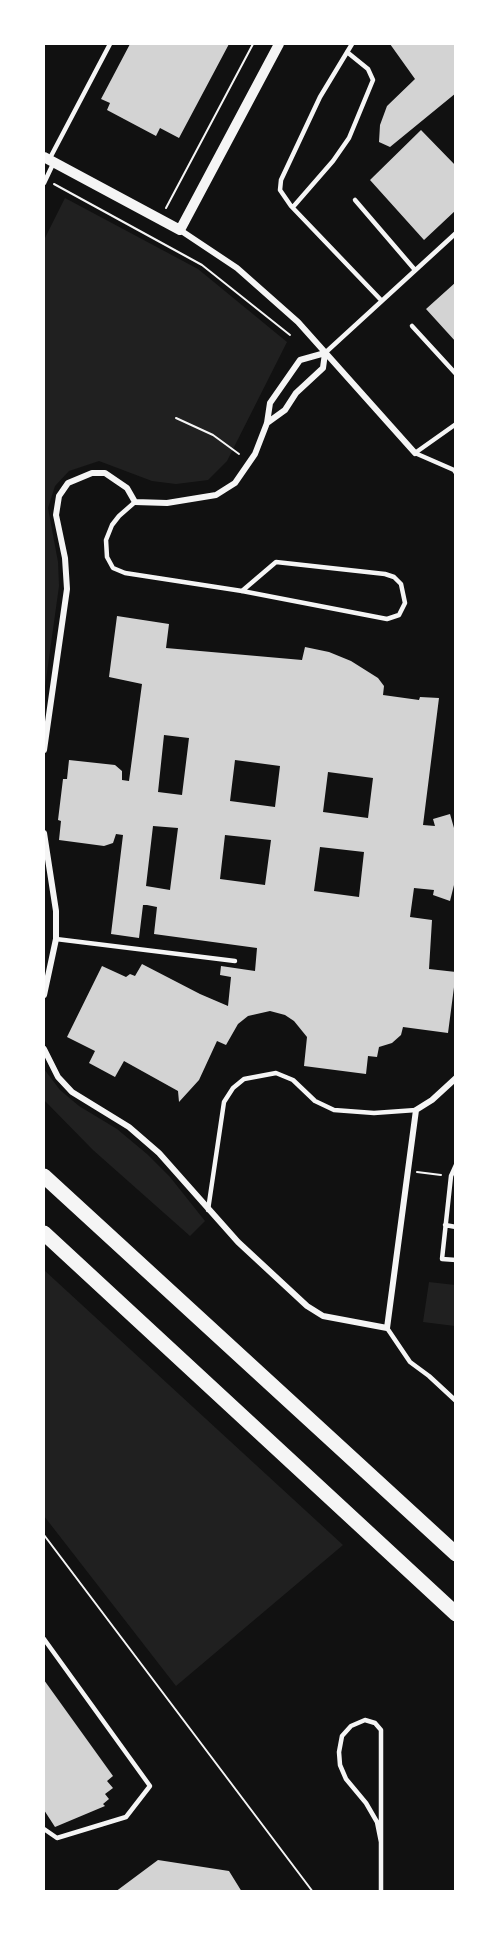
<!DOCTYPE html>
<style>
body{margin:0}
#map{position:relative;width:499px;height:1935px;overflow:hidden;background:#111;font-family:Ubuntu,sans-serif}
canvas{display:block}
.frame{position:absolute;inset:0;border:45px solid #fff;pointer-events:none}
</style>
<div id="map">
<canvas width="499" height="1935"></canvas>
<div class="frame"></div>
</div>
<script>
const context = document.querySelector('canvas').getContext('2d');
context.lineJoin = 'round';
function fill(path, color) {
  context.fillStyle = color;
  context.fill(path, 'evenodd');
}
function poly(rows) {
  const path = new Path2D();
  for (const r of rows) {
    path.moveTo(r[0], r[1]);
    for (let i = 2; i < r.length; i += 2) path.lineTo(r[i], r[i + 1]);
  }
  return path;
}
function stroke(path, color, width, dash) {
  context.strokeStyle = color;
  context.lineWidth = width;
  context.lineCap = dash ? 'butt' : 'round';
  context.setLineDash(dash || []);
  context.stroke(path);
}
fill(poly([
 [65,198,198,269,287,342,227,461,208,480,176,484,152,481,99,461,69,471,55,486,48,508,58,562,59,586,44,694,44,240],
 [44,1069,60,1090,79,1106,117,1129,147,1154,170,1177,205,1221,190,1236,93,1150,44,1100],
 [44,1270,343,1545,176,1686,44,1516],
 [429,1282,455,1285,455,1326,423,1322]
]), '#202020');
fill(poly([
 [130,44,229,44,179,138,160,128,156,136,107,110,110,103,101,99],
 [390,44,456,44,456,93,390,147,379,142,380,125,387,106,415,79],
 [421,130,456,166,456,210,424,240,370,180],
 [456,282,456,342,426,309],
 [117,616,169,624,166,648,302,660,305,647,329,652,351,661,378,678,384,686,383,695,419,700,420,697,439,698,423,825,435,826,433,819,450,814,456,835,456,877,450,901,433,895,434,890,414,888,410,917,432,920,429,969,456,972,448,1033,403,1027,401,1035,392,1043,379,1047,377,1057,368,1056,366,1074,304,1066,307,1037,294,1021,285,1015,270,1011,248,1016,238,1024,226,1045,217,1041,199,1080,179,1102,178,1091,124,1061,115,1077,89,1063,95,1051,67,1037,102,966,126,977,130,974,135,976,142,964,200,994,228,1006,231,977,220,975,221,966,255,971,257,948,154,934,157,907,147,905,143,905,139,938,111,934,123,835,116,834,113,843,104,846,59,840,61,821,58,820,63,779,67,779,69,760,115,765,122,771,122,780,129,781,142,684,109,677],
 [164,735,189,738,182,795,158,792],
 [235,760,280,766,275,807,230,801],
 [328,772,373,778,368,818,323,812],
 [153,826,178,828,170,890,146,886],
 [225,835,271,840,265,885,220,879],
 [320,847,364,852,359,897,314,891],
 [44,1680,113,1776,107,1781,113,1788,105,1794,109,1799,103,1804,105,1806,55,1827,44,1810],
 [158,1860,229,1871,242,1892,115,1892]
]), '#d3d3d3');
stroke(poly([
 [54,184,202,265,290,335],
 [166,208,253,44],
 [176,418,213,435,239,454],
 [417,1172,441,1175],
 [44,1535,313,1892]
]), '#f5f5f5', 2);
stroke(poly([
 [352,44,320,97,281,180,280,190,291,206,381,300],
 [50,158,110,44],
 [44,183,53,164],
 [355,200,415,270],
 [293,207,333,161,349,138,373,80,368,69,347,52],
 [412,326,456,374],
 [325,353,456,233],
 [456,424,415,453,454,470,456,473],
 [135,502,119,516,112,525,106,540,107,557,113,568,125,573,242,591,387,619,399,615,405,603,401,584,394,577,385,574,276,562,242,591],
 [56,939,235,961],
 [456,1165,451,1176,442,1259,456,1260],
 [208,1210,224,1102,233,1088,244,1079,276,1073,293,1080,315,1101,334,1110,374,1113,416,1110],
 [445,1225,456,1227],
 [387,1328,410,1362,429,1376,456,1401],
 [44,1639,150,1786,126,1817,57,1838,44,1829],
 [381,1842,377,1822,366,1803,346,1779,340,1765,339,1752,342,1736,351,1726,365,1720,375,1723,381,1730,381,1892]
]), '#f5f5f5', 4.5);
stroke(poly([
 [180,230,237,268,298,322,415,453],
 [267,423,285,410,296,393,323,368,325,353],
 [44,750,67,589,65,558,56,515,59,496,68,483,92,473,105,473,127,488,135,502,167,503,216,495,235,483,255,454,267,423,270,403,300,360,325,353],
 [44,833,56,911,56,939,44,995],
 [44,1049,58,1077,72,1092,129,1127,159,1153,238,1242,307,1306,323,1316,387,1328,416,1110,432,1100,456,1078]
]), '#f5f5f5', 6);
stroke(poly([
 [44,157,180,230,279,44]
]), '#f5f5f5', 10);
stroke(poly([
 [44,1176,456,1554],
 [44,1233,456,1614]
]), '#f5f5f5', 15);
</script>
